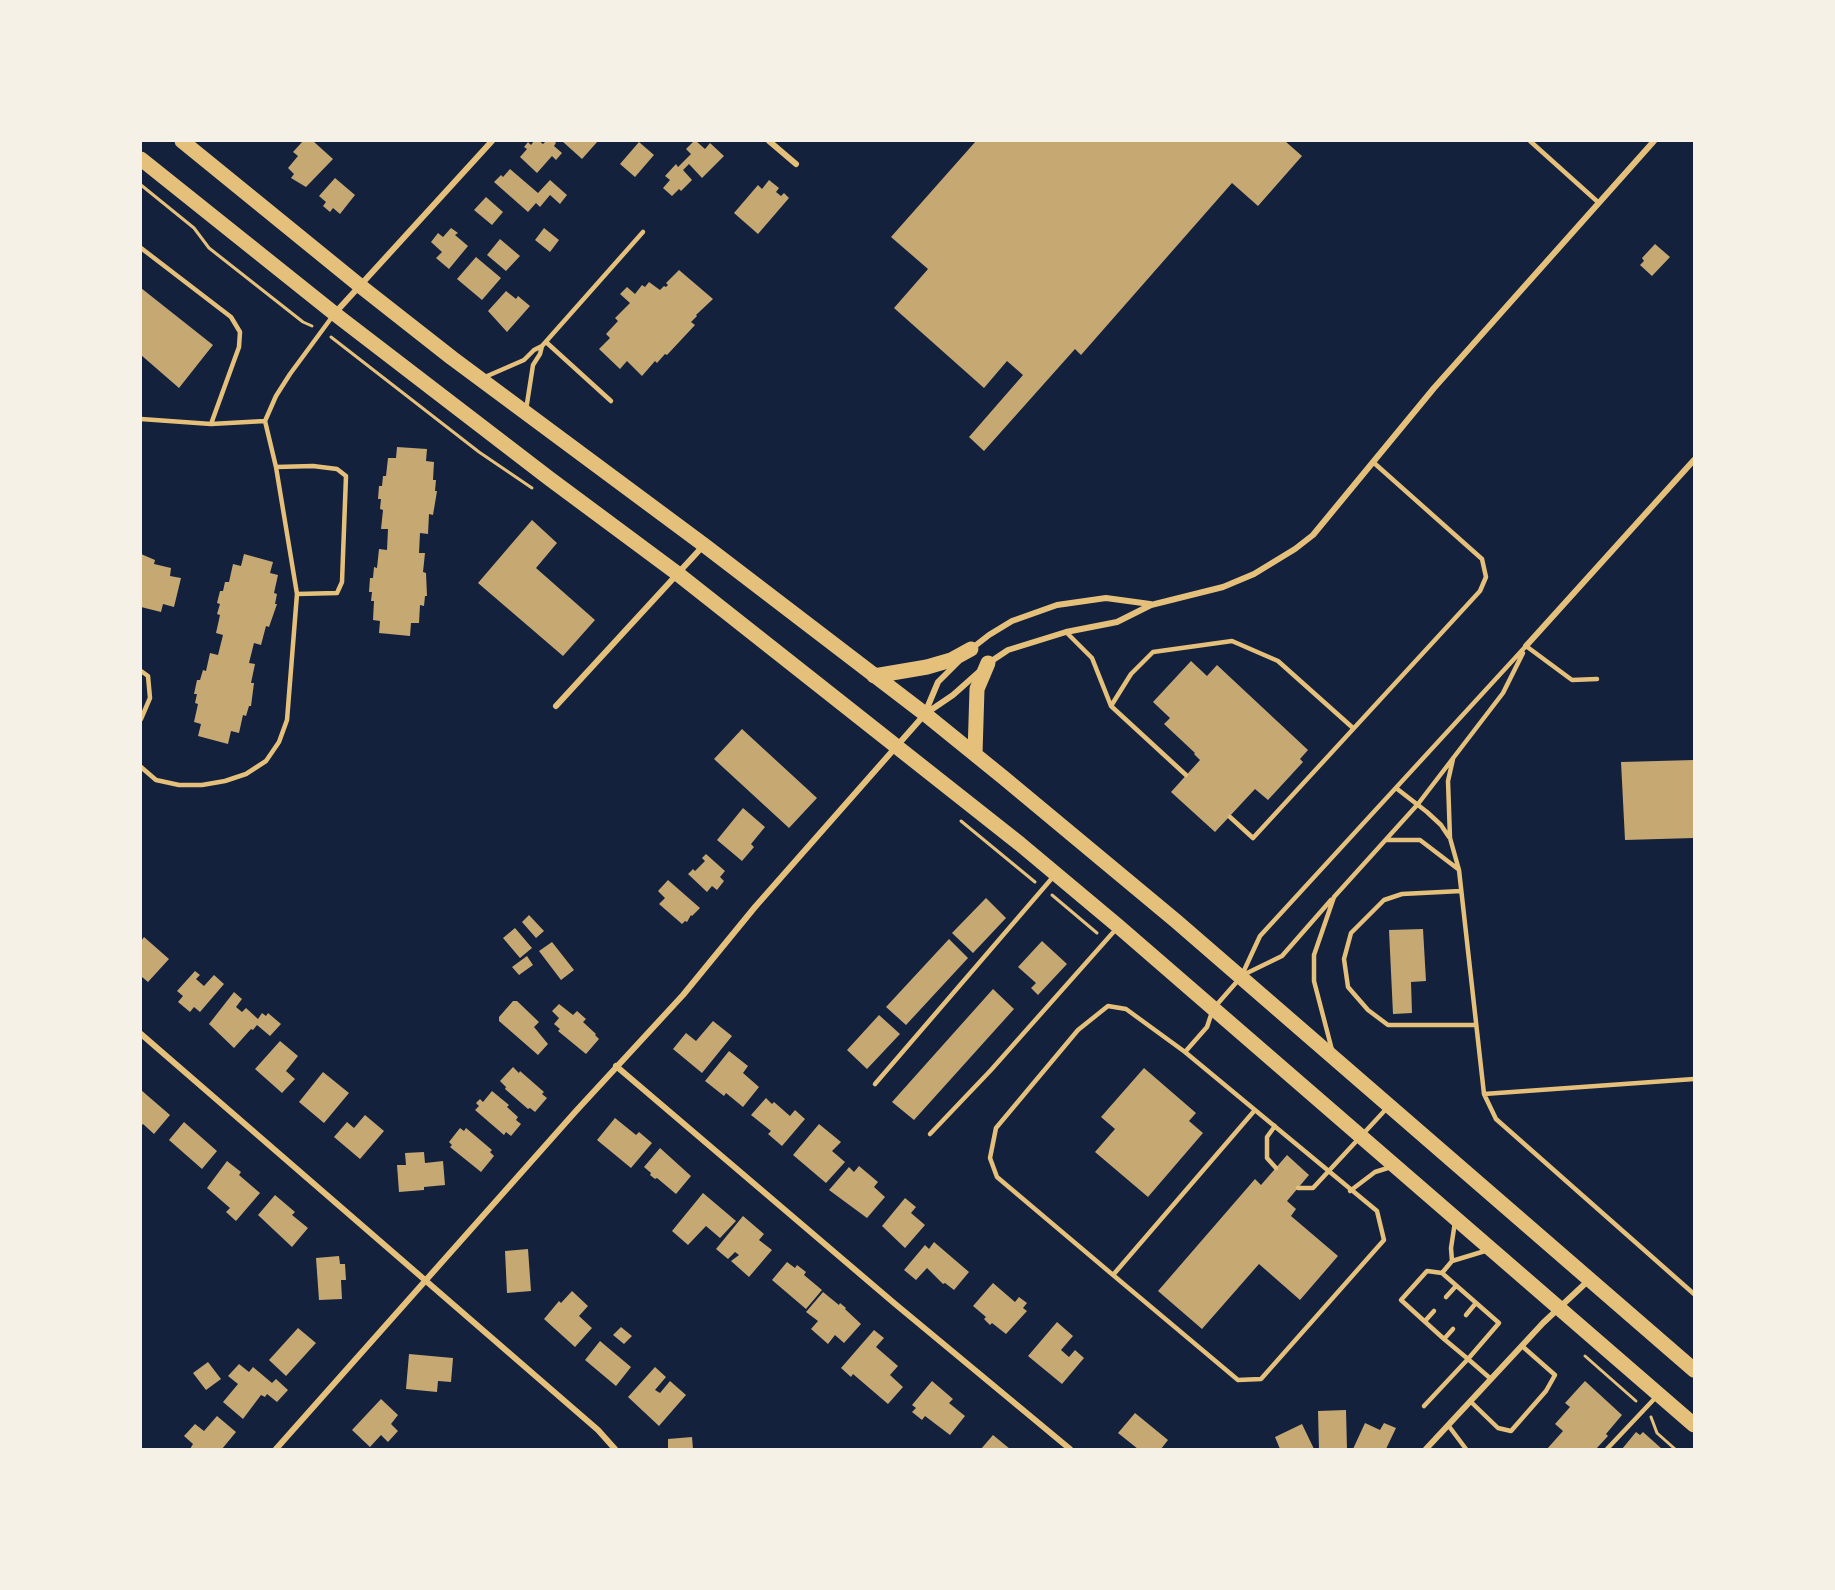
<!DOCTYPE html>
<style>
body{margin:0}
#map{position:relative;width:1835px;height:1590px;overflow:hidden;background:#14213d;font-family:Raleway,sans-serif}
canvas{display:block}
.frame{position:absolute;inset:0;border:142px solid #f6f1e7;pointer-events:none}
</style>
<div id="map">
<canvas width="1835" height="1590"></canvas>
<div class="frame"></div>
</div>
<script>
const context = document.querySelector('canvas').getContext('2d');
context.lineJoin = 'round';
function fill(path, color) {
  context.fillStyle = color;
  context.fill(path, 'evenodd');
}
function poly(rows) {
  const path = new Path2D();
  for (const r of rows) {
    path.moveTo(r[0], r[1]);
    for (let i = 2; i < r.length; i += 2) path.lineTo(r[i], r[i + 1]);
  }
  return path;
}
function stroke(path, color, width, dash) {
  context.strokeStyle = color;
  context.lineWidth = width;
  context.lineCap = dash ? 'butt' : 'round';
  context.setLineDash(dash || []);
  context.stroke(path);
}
fill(poly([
 [303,141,313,141,333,159,306,187,291,178,294,174,288,168,298,156,293,152],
 [534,141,539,141,543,144,546,141,554,141,556,143,554,146,562,153,556,160,552,156,537,173,520,157,527,149,524,147,528,142,531,145],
 [562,141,598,141,582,159],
 [694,141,696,141,705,149,710,143,724,156,702,178,689,164,683,170,692,180,681,191,679,189,672,196,663,188,670,180,665,176,676,164,678,167,691,154,686,149],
 [976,141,1285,141,1302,156,1258,206,1232,183,1081,355,1075,349,984,451,969,437,1023,375,1007,361,984,388,894,308,928,269,891,237],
 [639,142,654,155,635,177,620,164],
 [510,169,538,193,550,180,567,195,560,204,550,195,540,207,536,203,528,212,494,182,501,175,503,177],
 [335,178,355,195,340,214,333,208,330,212,323,206,326,202,319,196],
 [769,180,779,188,776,192,781,196,784,193,789,198,758,234,734,213,758,185,762,189],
 [486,197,503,212,492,225,474,210],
 [451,228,458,233,455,235,468,246,449,269,436,258,442,252,431,242,438,233,443,237],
 [544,228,559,240,550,252,535,240],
 [500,239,520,256,506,271,487,255],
 [1655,244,1670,257,1652,276,1640,265,1644,261,1642,258],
 [476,257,501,278,482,300,457,279],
 [679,270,713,299,696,315,697,316,691,322,695,325,667,355,665,354,657,363,655,361,642,376,627,361,620,369,599,349,610,338,606,334,618,321,615,318,630,303,620,294,627,287,635,294,642,285,645,287,649,282,660,290,664,286,666,287,668,285,666,283],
 [141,288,213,345,179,388,141,355],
 [506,291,516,299,518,296,530,306,507,332,488,311],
 [397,447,427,449,426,461,434,462,433,480,436,480,435,491,437,491,433,515,429,514,428,534,420,533,419,553,425,553,423,572,426,573,427,596,425,596,424,606,420,605,419,623,411,623,410,636,379,633,380,621,373,620,374,601,371,601,372,592,369,592,370,578,373,578,374,567,377,568,379,549,387,550,388,529,381,529,383,510,380,509,381,499,378,499,379,486,382,486,383,476,386,476,388,458,396,458],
 [532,520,557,543,536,568,595,620,563,656,478,583],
 [141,554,155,560,154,564,171,568,170,576,181,578,174,607,163,604,161,612,141,607],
 [244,554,273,562,270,573,278,575,274,593,277,594,275,604,277,604,269,627,266,626,261,645,254,643,249,663,255,664,251,683,254,683,251,706,249,706,246,716,243,715,239,733,231,731,228,744,198,736,201,724,194,722,198,704,195,703,197,694,194,694,197,680,200,680,203,670,206,671,210,653,218,655,223,635,216,633,220,615,217,614,220,604,217,603,220,591,223,591,225,582,229,582,233,564,241,566],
 [1191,661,1207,676,1217,665,1308,750,1300,759,1303,762,1268,800,1255,789,1215,832,1171,792,1200,760,1194,754,1195,753,1164,724,1170,718,1153,702],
 [742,729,817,798,789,828,714,759],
 [1694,760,1694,838,1625,840,1621,762],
 [743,808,765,827,751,844,754,847,742,861,717,840],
 [706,854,725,871,720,877,724,881,717,890,712,886,707,892,688,874,693,869,695,871,705,861,702,858],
 [668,880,700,908,692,916,691,915,687,922,685,921,682,924,659,904,665,898,658,891],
 [986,898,1006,918,973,953,952,933],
 [529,915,544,931,536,938,522,922],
 [515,928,532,948,520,958,503,938],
 [1423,929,1426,981,1411,982,1412,1013,1393,1014,1389,930],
 [144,937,169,959,148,982,142,977,141,978,141,941],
 [949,939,968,958,906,1025,886,1007],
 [1042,941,1067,964,1038,995,1031,988,1036,983,1018,967],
 [552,942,574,970,561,980,539,951],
 [527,956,533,965,519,975,512,967],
 [195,971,200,975,196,979,204,986,214,975,224,984,200,1012,194,1007,190,1012,178,1002,183,996,177,991],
 [993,989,1014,1009,914,1120,892,1102],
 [234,992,242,999,236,1007,242,1012,246,1008,258,1019,262,1013,266,1016,268,1013,281,1024,270,1036,257,1025,253,1030,251,1029,234,1048,209,1024],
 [513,1001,517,1001,539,1022,534,1027,548,1044,538,1055,499,1021,499,1017],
 [559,1004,573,1015,577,1011,586,1019,583,1022,596,1034,595,1035,599,1039,586,1054,558,1031,560,1029,554,1024,559,1018,552,1011],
 [879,1015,900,1034,867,1069,847,1050],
 [713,1021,732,1036,702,1073,673,1049,686,1033,696,1041],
 [280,1041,298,1056,286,1071,295,1079,282,1093,255,1069],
 [729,1051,748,1066,743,1073,759,1087,743,1107,726,1093,724,1096,705,1081],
 [513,1067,519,1073,520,1071,544,1092,542,1094,547,1098,535,1112,530,1108,528,1109,505,1089,506,1087,500,1081],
 [1144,1068,1196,1113,1189,1121,1203,1133,1148,1197,1095,1152,1115,1129,1101,1117],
 [323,1072,349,1093,324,1123,299,1102],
 [141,1090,170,1115,154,1134,143,1124,141,1126],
 [492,1091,509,1105,507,1107,518,1117,516,1120,521,1124,511,1136,506,1132,504,1135,475,1110,479,1106,476,1103,480,1099,483,1102],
 [766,1098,772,1104,774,1102,790,1116,795,1110,805,1119,782,1146,768,1134,771,1131,751,1115],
 [365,1115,384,1131,360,1159,334,1137,347,1122,354,1128],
 [615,1118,636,1135,639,1132,652,1143,631,1168,597,1140],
 [184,1122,217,1151,202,1169,169,1140],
 [819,1124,841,1142,832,1151,845,1162,826,1183,793,1155],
 [460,1128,464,1131,466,1128,492,1150,490,1152,494,1156,481,1172,450,1147,452,1145,449,1142],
 [660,1148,691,1176,676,1194,657,1178,655,1179,650,1175,651,1173,644,1167],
 [424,1152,425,1163,443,1161,445,1185,424,1187,424,1190,399,1192,397,1165,406,1165,405,1153],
 [1287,1155,1309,1175,1287,1201,1296,1209,1291,1216,1338,1256,1300,1300,1259,1264,1202,1329,1158,1291,1255,1179,1261,1185],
 [227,1161,241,1172,239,1175,260,1193,236,1221,226,1212,230,1208,207,1188],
 [859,1166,878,1182,874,1187,885,1197,867,1218,829,1190,849,1167,854,1172],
 [703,1193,736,1221,720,1238,706,1226,688,1245,672,1231],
 [275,1195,295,1212,292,1215,308,1228,292,1247,258,1215],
 [905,1198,916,1207,911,1213,925,1225,905,1248,882,1226],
 [743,1216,764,1234,759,1240,772,1250,749,1277,731,1261,739,1255,735,1252,728,1259,716,1249],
 [934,1242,969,1272,954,1290,945,1283,943,1284,927,1268,916,1280,904,1270,925,1245,929,1249],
 [528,1249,531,1291,507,1293,505,1251],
 [339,1256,340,1264,345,1264,346,1280,341,1280,342,1299,319,1300,316,1258],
 [787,1262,795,1268,797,1265,806,1272,804,1275,822,1290,806,1309,772,1280],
 [993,1283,1015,1302,1019,1297,1027,1303,1023,1308,1027,1311,1006,1334,992,1323,990,1325,984,1319,986,1317,973,1306],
 [572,1291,588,1306,579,1316,592,1328,575,1347,544,1319,559,1301,561,1303],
 [823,1292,839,1305,840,1303,846,1308,845,1309,861,1324,844,1343,835,1335,828,1344,811,1329,818,1321,806,1312],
 [1057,1322,1073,1336,1061,1350,1069,1357,1075,1350,1084,1358,1062,1384,1028,1356],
 [621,1327,632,1336,624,1344,613,1335],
 [298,1328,316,1343,286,1376,269,1360],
 [874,1330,884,1338,876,1347,898,1366,890,1375,903,1387,888,1404,853,1374,851,1377,841,1368],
 [600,1341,631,1367,616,1386,585,1360],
 [409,1354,453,1358,451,1382,438,1381,437,1392,406,1389],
 [208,1362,221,1379,206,1390,193,1373],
 [239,1364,249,1372,253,1367,272,1383,276,1379,288,1390,277,1402,267,1394,265,1397,261,1395,243,1419,223,1402,238,1384,228,1376],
 [655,1367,666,1377,655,1390,660,1393,670,1381,686,1395,659,1426,628,1397],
 [932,1381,953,1399,949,1403,965,1416,950,1435,925,1416,922,1420,912,1412,916,1408,912,1405],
 [1585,1381,1622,1415,1606,1434,1608,1436,1596,1449,1547,1449,1563,1431,1555,1424,1570,1407,1565,1403],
 [381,1399,398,1415,391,1424,398,1431,388,1442,381,1435,370,1447,352,1430],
 [1346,1410,1347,1449,1319,1449,1318,1411],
 [1135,1413,1168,1440,1161,1449,1138,1449,1118,1433],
 [217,1416,236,1432,222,1449,190,1449,193,1444,184,1436,195,1424,204,1431],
 [1365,1423,1380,1430,1384,1423,1396,1428,1386,1449,1353,1449],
 [1302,1424,1314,1449,1280,1449,1275,1437],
 [1636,1432,1640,1435,1643,1432,1662,1449,1622,1449],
 [993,1435,1010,1449,981,1449],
 [692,1437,693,1449,668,1449,668,1439]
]), '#c6a872');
stroke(poly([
 [141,185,194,228,209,248,303,322,312,326],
 [331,337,479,452,532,488],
 [961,821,1035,882],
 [1052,895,1097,933],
 [1585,1356,1636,1401],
 [1651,1417,1657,1433,1675,1449]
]), '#e5c07b', 3);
stroke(poly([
 [1530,141,1599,203],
 [141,248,231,317,240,332,239,347,211,424],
 [546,342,611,401],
 [542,346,643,232],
 [485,377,524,360,534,350,542,346,540,354,533,365,526,410],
 [141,419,211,424,265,421],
 [276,467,313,466,337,469,346,476,342,582,337,593,297,594],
 [1066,632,1092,658,1111,706,1186,775],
 [1526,646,1572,680,1597,679],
 [141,671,148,676,150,698,141,719],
 [1111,706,1131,674,1153,652,1232,641,1278,661,1353,728],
 [1453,759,1448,781,1450,838,1459,870,1484,1094,1496,1119,1694,1294],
 [141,767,156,780,179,785,202,785,225,781,246,774,266,761,279,742,287,720,297,594,276,467,265,421,276,396,290,374,332,317],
 [1396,788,1427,812,1441,825,1449,837],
 [1230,817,1253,838,1480,591,1486,577,1482,559,1373,462],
 [1386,840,1420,840,1458,869],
 [1461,891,1402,894,1384,900,1351,933,1344,959,1348,987,1368,1010,1388,1025,1476,1025],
 [1243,975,1282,956,1331,900],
 [1332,1050,1314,981,1314,955,1334,897,1418,804,1503,693,1523,653],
 [1185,1052,1207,1027,1213,1009,1241,977,1260,936,1526,646],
 [875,1084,1053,877],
 [1484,1094,1694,1079],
 [1255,1110,1377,1211,1384,1240,1261,1379,1238,1380,1113,1275,1255,1110],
 [1275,1126,1267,1137,1267,1158,1276,1168],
 [930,1134,991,1070,1117,928],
 [1298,1188,1313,1188,1388,1107],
 [1350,1191,1375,1172,1391,1167],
 [1452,1261,1451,1248,1455,1222],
 [1442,1273,1452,1261,1485,1251],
 [1113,1275,997,1177,990,1158,996,1128,1078,1030,1108,1006,1126,1009,1185,1052,1255,1110],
 [1446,1297,1456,1286],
 [1466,1315,1476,1303],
 [1425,1321,1434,1311],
 [1444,1339,1453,1329],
 [1470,1401,1498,1428,1511,1431,1546,1391,1555,1375,1522,1346],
 [1424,1406,1468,1359,1499,1323,1442,1273,1427,1271,1401,1300,1444,1339,1468,1359,1491,1379],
 [1448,1425,1466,1449],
 [1607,1449,1657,1396]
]), '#e5c07b', 4.5);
stroke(poly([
 [769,141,796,164],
 [335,313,492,141],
 [1526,646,1694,460],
 [971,649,989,635,1012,621,1057,605,1106,598,1150,604],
 [990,662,1008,650,1066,632,1117,622,1151,605,1223,587,1254,574,1295,549,1313,535,1434,388,1654,141],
 [556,706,704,545],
 [925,713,938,682,958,662],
 [141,1034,598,1430,615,1449],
 [616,1066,894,1303,1070,1449],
 [276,1449,576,1111,683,995,755,907,925,714,953,695,980,671],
 [1426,1449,1543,1323,1590,1279]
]), '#e5c07b', 6);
stroke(poly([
 [182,141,359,285,452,358,704,545,925,714,1004,778,1176,921,1694,1370],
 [141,159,335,314,550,479,678,574,1020,844,1118,926,1694,1425],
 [874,676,927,667,951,660,971,649],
 [975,754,977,689,988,663]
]), '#e5c07b', 15);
</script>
